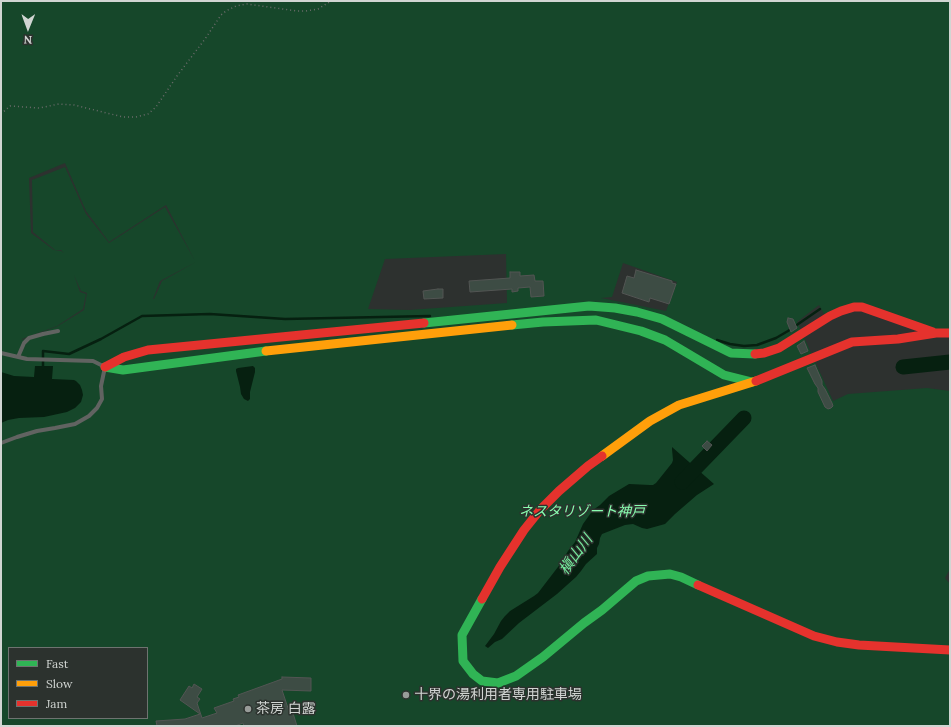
<!DOCTYPE html>
<meta charset="utf-8">
<style>
body{margin:0}
#map{position:relative;width:951px;height:727px;overflow:hidden;background:#2d312f;font-family:Lora,serif}
canvas{display:block}
.frame{position:absolute;inset:0;border:2px solid #d1d5d2;pointer-events:none}
.legend{position:absolute;left:8px;top:647px;width:140px;height:72px;box-sizing:border-box;background:#2c322e;border:1px solid #6e7370;margin:0;padding:5px 7px;list-style:none;font-size:12px;color:#d1d5d2}
.legend li{display:flex;align-items:center;gap:8px;height:20px}
.legend b{width:20px;border:1px solid #6e7370}
.north{position:absolute;left:8px;top:8px;width:40px;height:40px;-webkit-text-stroke:3px #2c322e;paint-order:stroke;rotate:181deg;font-size:11px;font-weight:700;line-height:16px;text-align:center;color:#d1d5d2}
.north::after{content:'';display:block;margin:auto;width:14px;height:18px;background:#d1d5d2;clip-path:polygon(50% 0,100% 100%,50% 72%,0 100%)}
</style>
<div id="map">
<canvas width="951" height="727"></canvas>
<div class="frame"></div>
<ul class="legend">
<li><b style="height:5px;background:#30b455"></b>Fast</li>
<li><b style="height:5px;background:#ff9f0a"></b>Slow</li>
<li><b style="height:5px;background:#e5322d"></b>Jam</li>
</ul>
<div class="north">N</div>
</div>
<script>
const context = document.querySelector('canvas').getContext('2d');
context.lineJoin = 'round';
function fill(path, color) {
  context.fillStyle = color;
  context.fill(path, 'evenodd');
}
function poly(rows) {
  const path = new Path2D();
  for (const r of rows) {
    path.moveTo(r[0], r[1]);
    for (let i = 2; i < r.length; i += 2) path.lineTo(r[i], r[i + 1]);
  }
  return path;
}
function stroke(path, color, width, dash) {
  context.strokeStyle = color;
  context.lineWidth = width;
  context.lineCap = dash ? 'butt' : 'round';
  context.setLineDash(dash || []);
  context.stroke(path);
}
function write(font, color, halo, rows, align = 'center') {
  context.font = font + ' Lora,"Noto Sans JP",serif';
  context.lineWidth = 3;
  context.setLineDash([]);
  context.textBaseline = 'middle';
  context.strokeStyle = halo;
  context.fillStyle = color;
  for (const [text, x, y, turn = 0] of rows) {
    context.save();
    context.translate(x, y);
    context.rotate((+turn || 0) * Math.PI / 180);
    context.textAlign = isNaN(turn) ? turn : align;
    if (halo) context.strokeText(text, 0, 0);
    context.fillText(text, 0, 0);
    context.restore();
  }
}
fill(poly([
 [1,1,950,1,950,330,938,330,876,307,824,314,819,305,797,322,833,401,848,394,927,388,950,391,950,569,945,578,950,584,950,726,1,726],
 [65,163,86,211,109,242,166,205,195,261,165,207,109,243,86,214,65,167,32,180,33,232,55,250,61,250,64,253,61,251,54,250,31,233,29,178],
 [506,254,507,303,409,310,368,309,385,259],
 [196,262,162,281,154,299,153,299,160,281],
 [623,263,677,282,666,311,601,298,612,297],
 [74,275,81,291,87,293,84,310,58,326,22,340,22,339,57,326,83,309,86,294,80,292],
 [9,648,147,648,147,718,9,718]
]), '#16472a');
fill(poly([
 [35,366,53,366,52,379,74,380,76,381,80,385,82,390,83,395,81,402,75,408,67,412,44,417,19,418,8,420,1,423,1,372,14,376,34,377],
 [253,366,255,368,255,372,250,392,250,399,248,401,244,399,241,394,240,387,236,371,236,369,238,368],
 [672,447,714,484,697,495,675,514,665,524,647,529,642,528,633,524,625,525,602,534,600,538,599,544,597,548,597,554,586,564,581,571,576,577,557,594,519,623,502,639,495,642,488,648,485,646,494,634,501,621,505,616,510,611,534,596,538,593,561,563,568,551,575,542,583,524,593,510,600,505,609,496,629,484,650,485,653,485,656,483,672,463,673,460,672,449]
]), '#062010');
stroke(poly([
 [717,340,730,344,744,346,757,345,776,338,788,331,820,309],
 [43,368,43,351,69,354,101,339,142,316,210,314,285,319,430,316]
]), '#062010', 2.5);
stroke(poly([
 [903,367,950,362],
 [682,482,744,418]
]), '#062010', 15);
const building = poly([
 [636,270,672,281,672,283,676,284,669,304,650,298,649,302,622,293,627,276,634,278,636,270],
 [510,272,520,272,520,276,534,275,535,281,543,281,544,296,531,297,530,287,518,288,518,291,512,292,512,289,470,292,469,281,510,278,510,272],
 [438,289,443,289,443,298,424,299,423,291,438,289],
 [788,318,793,319,797,328,791,332,787,322,788,318],
 [804,341,808,351,801,354,797,346,804,341],
 [815,365,822,381,822,385,825,389,832,403,833,406,831,408,828,409,825,407,818,392,818,388,815,384,807,368,815,365],
 [707,441,712,445,707,451,702,446,707,441],
 [282,677,311,678,311,691,282,690,289,711,292,710,297,726,244,726,243,723,235,726,157,726,156,721,185,719,200,714,180,700,189,686,192,688,194,684,202,689,197,697,200,699,197,703,202,718,217,713,214,708,234,701,233,699,239,697,238,695,282,679,282,677]
]);
fill(building, '#3d4c44');
stroke(building, '#525553', 1);
stroke(poly([
 [1,114,10,106,39,108,59,104,74,105,123,117,136,117,148,114,156,107,177,76,205,39,221,15,226,11,236,6,247,4,297,11,306,11,318,9,331,1]
]), '#6b6c6b', 1.5, [1, 3]);
stroke(poly([
 [1,353,27,359,93,361,105,367,101,386,102,399,97,408,89,416,75,424,55,428,37,431,17,437,1,443],
 [18,357,24,343,29,338,43,334,58,331]
]), '#616361', 4);
stroke(poly([
 [424,323,589,306,615,308,637,312,662,319,731,353,755,354],
 [512,325,543,322,596,320,641,331,665,340,724,375,752,382],
 [105,367,123,370,266,351],
 [482,599,462,635,463,661,473,674,482,681,498,683,516,676,543,657,584,623,602,610,636,581,648,576,670,574,681,577,698,585]
]), '#30b455', 9);
stroke(poly([
 [266,351,512,325],
 [602,456,650,421,679,405,756,381]
]), '#ff9f0a', 9);
stroke(poly([
 [755,354,764,353,779,348,830,316,841,311,854,307,862,307,933,332],
 [105,367,124,357,148,350,424,323],
 [756,381,852,342,898,339,936,333,950,333],
 [698,585,814,636,837,642,859,645,950,650],
 [482,599,500,567,524,530,540,510,559,491,588,466,602,456]
]), '#e5322d', 9);
for (const [x, y, r, color] of [
 [406,695,4,"#989c99"],
 [248,709,4,"#989c99"]
]) {
  const dot = new Path2D();
  dot.arc(x, y, r, 0, 2 * Math.PI);
  context.fillStyle = color;
  context.fill(dot);
  stroke(dot, '#2c322e', 1.5);
}
write('italic 14px', '#88feaf', '#2c322e', [
 ["ネスタリゾート神戸",582,512]
]);
write('14px', '#d1d5d2', '#2c322e', [
 ["十界の湯利用者専用駐車場",414,695],
 ["茶房 白露",256,709]
], 'left');
write('italic 15px', '#75eb9d', '#2c322e', [
 ["槇山川",576,555,-54]
]);
</script>
